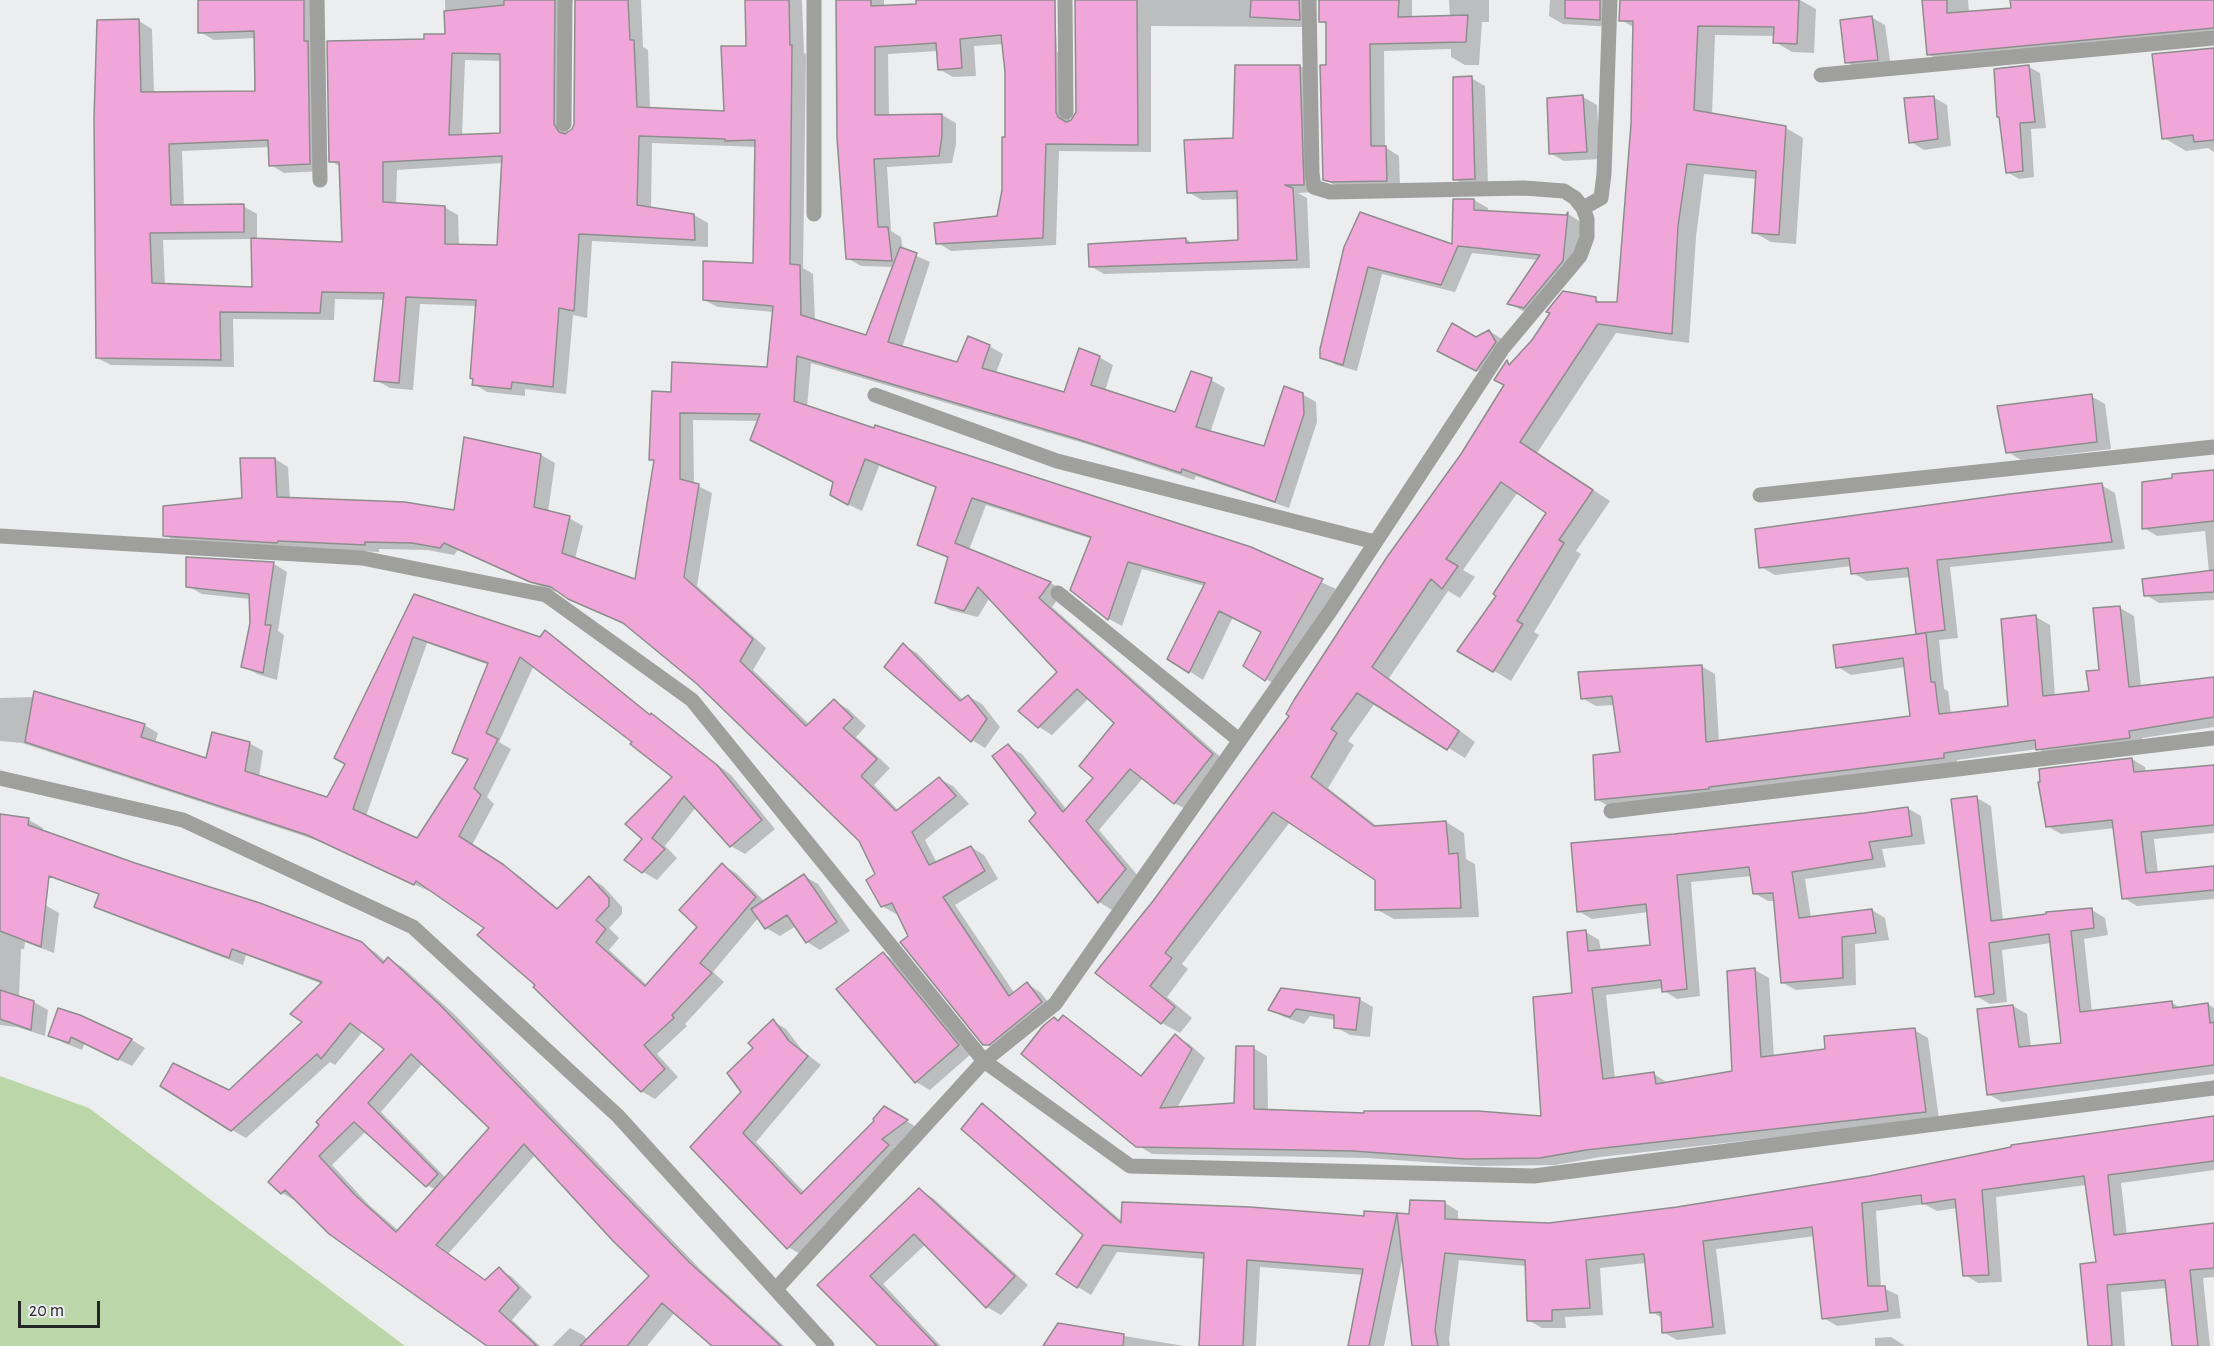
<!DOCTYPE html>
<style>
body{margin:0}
#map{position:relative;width:2214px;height:1346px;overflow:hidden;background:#ecedee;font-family:"Alegreya Sans",sans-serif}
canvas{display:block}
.scale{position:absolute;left:18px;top:1301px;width:82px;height:27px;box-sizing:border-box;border:3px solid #242525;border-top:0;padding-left:8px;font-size:18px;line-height:21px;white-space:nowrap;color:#242525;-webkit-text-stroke:4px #ecedee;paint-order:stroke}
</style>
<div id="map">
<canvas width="2214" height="1346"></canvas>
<div class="scale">20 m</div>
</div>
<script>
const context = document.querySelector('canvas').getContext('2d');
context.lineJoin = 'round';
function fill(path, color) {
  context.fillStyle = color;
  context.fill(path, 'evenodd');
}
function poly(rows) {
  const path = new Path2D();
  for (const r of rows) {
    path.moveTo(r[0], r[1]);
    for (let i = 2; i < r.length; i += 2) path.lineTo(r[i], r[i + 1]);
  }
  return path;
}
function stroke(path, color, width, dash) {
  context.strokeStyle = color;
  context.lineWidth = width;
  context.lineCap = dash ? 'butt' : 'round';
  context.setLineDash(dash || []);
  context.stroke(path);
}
fill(poly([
 [0,1076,89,1108,405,1346,0,1346]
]), '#bbd7aa');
fill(poly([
 [199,0,317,0,323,171,284,173,271,165,270,147,182,151,184,206,243,206,257,214,257,240,343,243,341,167,331,161,425,40,446,36,445,0,573,0,569,7,568,134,573,130,575,124,576,0,641,0,643,47,648,50,650,109,725,112,747,47,747,0,802,0,804,53,806,54,803,268,813,274,815,321,867,337,894,267,861,266,847,258,837,0,884,0,884,7,917,5,917,0,1055,0,1057,52,1069,59,1070,122,1077,112,1079,0,1318,0,1314,2,1313,27,1151,26,1151,152,1059,151,1056,245,951,251,938,243,998,217,1003,190,1006,139,1006,72,1004,44,974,46,976,76,953,77,939,69,938,51,888,54,889,117,942,115,956,123,956,144,952,163,887,167,891,231,901,237,903,250,930,262,902,348,958,364,989,346,1003,354,996,373,1065,394,1099,357,1113,365,1105,391,1176,414,1211,380,1225,388,1210,433,1265,447,1302,394,1316,402,1317,422,1289,508,1196,476,1194,480,1090,445,811,363,807,407,1250,549,1336,589,1279,687,1266,679,1262,632,1233,617,1203,680,1169,658,1205,586,1142,569,1122,626,1109,619,1072,590,1092,539,986,505,969,550,1051,583,1064,591,1052,607,1226,762,1188,810,1174,803,1143,778,1099,830,1139,877,1112,910,1099,902,1038,813,1008,746,1022,754,1067,810,1095,778,1116,723,1089,698,1052,735,1039,727,1059,672,990,597,978,617,950,610,937,602,949,559,919,544,937,488,879,466,862,511,845,503,835,482,759,421,693,420,694,484,712,493,697,586,766,648,753,670,810,725,834,701,848,709,866,726,856,737,890,768,874,785,899,811,939,779,953,786,969,804,925,840,937,863,971,847,984,855,998,879,955,905,1015,994,1027,984,1040,992,1055,1010,999,1052,984,1043,910,937,898,913,896,914,882,906,877,875,860,840,698,683,629,626,583,606,562,593,546,589,458,550,454,555,427,550,379,549,379,552,178,543,165,535,244,500,275,459,288,467,290,499,455,511,466,439,541,455,555,463,548,512,569,518,583,526,575,559,636,581,655,462,651,459,672,393,768,369,774,312,718,307,704,300,754,264,757,147,652,143,651,209,694,215,708,223,708,247,592,241,587,318,573,315,566,394,525,389,525,396,487,392,474,384,477,306,420,304,413,390,390,388,376,380,385,300,335,299,334,320,233,319,234,367,111,365,97,358,139,21,152,29,154,94,257,93,255,38,214,40,200,32],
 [465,60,502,61,501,134,462,136],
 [503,163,499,247,459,246,458,215,444,207,396,205,397,170],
 [252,239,253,288,165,285,163,240],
 [1320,0,1412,0,1412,18,1450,17,1449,0,1489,0,1489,22,1482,22,1479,65,1465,65,1451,57,1451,49,1384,51,1385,147,1399,156,1400,188,1338,187,1324,179,1327,25,1321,21],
 [1550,0,1608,0,1613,27,1563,24,1549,16],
 [1621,0,1800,0,1816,9,1814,53,1792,52,1775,42,1775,36,1715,35,1712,115,1786,128,1803,138,1796,244,1771,242,1753,232,1757,179,1704,174,1696,237,1689,343,1616,333,1537,453,1610,501,1576,551,1581,554,1534,632,1539,635,1511,681,1459,650,1498,595,1548,513,1518,492,1463,570,1475,577,1460,598,1448,591,1389,678,1475,742,1465,758,1375,703,1348,741,1354,745,1328,788,1378,827,1446,822,1464,833,1466,859,1475,864,1479,917,1394,919,1376,909,1376,879,1290,822,1182,964,1188,969,1167,997,1192,1018,1180,1033,1162,1023,1097,973,1154,902,1291,716,1463,455,1506,385,1507,362,1511,365,1595,299,1603,304,1618,304,1632,124,1635,28,1621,20],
 [1924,0,1968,0,1969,13,2013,9,2011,0,2214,0,2214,42,1951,67,1928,54],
 [1871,17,1885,25,1891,67,1860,70,1847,62],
 [2214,49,2214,152,2208,148,2186,151,2164,138],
 [1300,66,1314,74,1317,192,1298,193,1307,198,1310,268,1104,274,1090,266,1186,239,1194,244,1239,242,1239,199,1202,200,1188,192],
 [2029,67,2040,73,2046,128,2031,129,2034,177,2019,179,2007,172],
 [1471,78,1485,86,1488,186,1469,187,1455,179],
 [1583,97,1597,105,1600,159,1564,161,1550,153],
 [1933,97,1947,105,1951,146,1924,150,1911,142],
 [1474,200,1488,208,1488,212,1567,217,1568,214,1581,222,1577,269,1538,315,1523,311,1510,304,1538,260,1472,253,1455,292,1382,274,1357,371,1336,365,1322,357,1345,248,1453,246],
 [1489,331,1502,339,1491,377,1453,358,1476,339],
 [2091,396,2105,404,2111,449,2021,460,2008,452],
 [2214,471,2214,600,2159,603,2146,595,2209,572,2205,531,2157,536,2144,528],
 [2101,485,2115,493,2125,549,1950,567,1958,638,1939,640,1944,689,1948,691,1951,714,2010,707,2036,617,2050,625,2055,696,2090,693,2100,671,2120,608,2134,616,2141,687,2214,678,2214,727,2142,738,2143,746,2052,757,2038,749,1957,760,1958,765,1610,807,1596,799,1621,754,1614,705,1596,706,1582,698,1701,666,1715,674,1719,742,1912,717,1905,667,1851,675,1838,667,1922,635,1918,633,1911,577,1867,581,1853,573,1852,566,1775,575,1761,567],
 [188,559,274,564,287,572,278,631,284,635,277,680,257,674,243,666,251,624,250,599,202,594,188,586],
 [415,595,541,639,545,632,559,640,651,715,665,723,731,775,775,829,745,854,731,846,696,807,665,846,677,858,657,880,643,872,627,860,644,839,674,777,634,742,534,665,499,742,511,749,487,797,494,804,472,845,518,875,559,909,589,878,603,886,622,907,622,914,609,928,619,938,609,950,647,985,699,927,722,865,736,873,765,902,804,876,818,884,850,931,820,950,807,942,796,926,780,936,766,928,759,917,713,972,724,982,685,1024,687,1026,657,1054,678,1077,655,1099,641,1091,537,985,486,928,430,889,429,891,322,842,22,743,0,741,0,698,35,697,144,725,158,733,155,743,207,760,249,743,263,751,259,777,328,799,347,764],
 [427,643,489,665,453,753,469,761,417,840,366,816],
 [903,645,917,653,963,700,968,696,982,704,1000,727,985,748,972,740],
 [2132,759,2145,767,2146,773,2214,767,2214,833,2154,839,2158,874,2214,867,2214,899,2137,906,2124,898,2115,828,2061,834,2047,826],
 [1977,798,1991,806,2003,921,2092,910,2105,918,2108,935,2084,939,2092,1012,2171,1002,2182,1009,2208,1004,2214,1008,2214,1074,2002,1102,1988,1094,2013,1006,2027,1014,2031,1048,2063,1044,2051,943,2002,950,2007,1002,1990,1004,1976,996],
 [1907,808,1921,816,1925,844,1882,849,1886,867,1805,879,1811,918,1872,910,1885,918,1889,940,1855,944,1856,985,1796,990,1783,983,1775,901,1768,901,1754,893,1752,876,1691,882,1700,996,1677,999,1664,991,1663,988,1606,995,1615,1079,1654,1074,1668,1083,1734,1072,1755,970,1769,978,1774,1057,1827,1050,1914,1030,1928,1038,1939,1119,1600,1157,1555,1165,1480,1166,1368,1158,1152,1154,1137,1145,1055,1019,1060,1022,1063,1017,1077,1025,1143,1077,1175,1036,1189,1044,1205,1058,1177,1108,1235,1105,1253,1048,1267,1056,1268,1111,1543,1117,1574,994,1586,932,1599,940,1601,951,1652,946,1649,912,1592,919,1578,911,1674,835],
 [0,816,29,820,43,828,42,832,361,943,375,952,386,962,389,959,402,967,454,1014,703,1272,784,1346,714,1346,675,1312,647,1346,552,1346,570,1328,583,1335,588,1340,651,1276,535,1155,448,1254,486,1281,499,1269,512,1277,532,1297,512,1320,540,1346,496,1346,297,1199,296,1201,282,1193,387,1049,363,1031,335,1065,330,1062,246,1138,232,1130,229,1092,305,1022,322,984,246,955,243,965,125,920,112,912,115,884,0,864],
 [423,1063,492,1128,446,1178,381,1112],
 [366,1131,427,1185,436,1190,399,1231,369,1205,332,1165],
 [0,901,45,905,59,913,54,953,25,942,24,949,21,949,19,997,34,1002,48,1010,45,1036,17,1027,0,1025],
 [884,954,897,962,971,1054,930,1090,916,1082,838,989],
 [1359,999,1373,1007,1370,1037,1350,1035,1336,1027,1336,1020,1310,1016,1304,1024,1284,1017,1270,1010],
 [79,1017,132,1040,145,1048,132,1066,85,1043,82,1050,64,1043,50,1035],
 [773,1021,786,1029,803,1051,821,1065,756,1142,805,1193,876,1121,884,1108,920,1129,895,1147,901,1153,802,1255,788,1247,692,1147,743,1092,755,1048],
 [982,1105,995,1113,1123,1222,1411,1216,1445,1203,1458,1211,1458,1221,1549,1224,1677,1209,2214,1117,2214,1170,2121,1183,2127,1235,2214,1224,2214,1277,2203,1278,2210,1346,2173,1346,2167,1288,2121,1292,2125,1346,2090,1346,2098,1263,2086,1185,1996,1197,2002,1282,1978,1283,1965,1275,1958,1208,1937,1211,1924,1204,1876,1211,1881,1287,1898,1295,1901,1318,1837,1326,1824,1318,1815,1236,1716,1249,1726,1334,1677,1340,1663,1332,1662,1318,1652,1312,1646,1263,1600,1268,1603,1315,1565,1317,1566,1328,1542,1328,1528,1320,1526,1266,1459,1260,1449,1339,1450,1346,1414,1346,1403,1256,1384,1346,1350,1346,1364,1275,1260,1267,1256,1346,1201,1346,1205,1259,1117,1252,1091,1295,1078,1287,1085,1235],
 [919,1190,933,1198,1028,1285,1001,1315,987,1307,926,1244,883,1284,941,1346,880,1346,819,1285],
 [1059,1325,1184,1346,1045,1346],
 [1891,1337,1905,1346,1875,1346,1875,1338]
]), '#0003');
const building = poly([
 [198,0,304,0,304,41,308,41,310,164,269,166,268,140,169,144,171,205,244,204,244,232,150,233,152,283,252,287,251,238,342,242,339,162,329,162,327,41,424,39,424,34,445,34,444,11,504,5,504,0,555,0,554,124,559,132,565,134,572,129,574,124,575,0,628,0,630,40,634,40,637,107,724,111,721,46,746,46,745,0,789,0,790,45,792,45,790,264,800,265,801,315,866,335,900,247,917,253,888,342,957,362,968,336,990,345,982,368,1064,392,1079,348,1100,356,1091,385,1175,412,1191,371,1212,378,1196,427,1264,446,1284,386,1303,393,1304,414,1275,502,1182,469,1181,473,1074,438,797,356,794,401,874,428,875,425,1251,547,1323,579,1265,681,1243,666,1261,632,1219,611,1189,673,1167,659,1205,583,1128,562,1108,620,1070,590,1091,537,972,498,955,543,1051,582,1039,598,1213,754,1174,804,1130,769,1086,821,1126,869,1098,903,1029,821,1036,813,992,756,1008,744,1063,812,1093,778,1079,766,1114,723,1077,689,1038,728,1018,711,1057,672,978,587,964,611,935,603,948,557,917,545,936,487,865,459,848,505,830,495,833,482,750,440,760,414,680,413,680,479,699,484,684,577,753,639,740,661,806,726,834,699,853,718,843,728,877,759,861,776,896,811,939,777,956,796,912,832,929,865,971,846,985,871,943,897,1009,996,1027,982,1042,1002,989,1045,983,1045,900,942,908,936,892,903,881,907,866,880,875,874,859,841,697,684,623,623,568,599,551,587,530,582,444,543,440,548,412,543,365,542,365,545,278,541,277,543,163,536,163,506,242,498,240,458,275,458,277,497,405,502,454,510,464,437,541,454,534,507,570,516,562,553,635,579,654,460,649,460,652,391,671,392,672,362,767,367,773,306,703,300,703,261,753,263,755,140,725,141,725,139,639,136,637,205,694,214,695,240,579,234,574,311,559,308,553,387,512,382,511,389,472,385,473,379,470,378,476,300,406,297,399,383,374,381,384,293,322,292,320,313,220,312,221,360,96,358,94,118,97,20,139,19,141,92,255,91,254,31,198,33,198,0],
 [452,53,500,54,500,133,449,135,452,53],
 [502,156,497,245,445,244,445,206,383,202,383,162,502,156],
 [836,0,871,0,871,6,916,4,916,0,1055,0,1056,112,1058,117,1066,122,1071,120,1076,112,1075,0,1137,0,1138,145,1046,144,1043,238,936,244,934,223,997,216,1002,190,1002,137,1005,137,1005,72,1001,35,960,39,962,68,938,70,936,43,875,47,875,115,942,114,942,136,939,156,874,159,878,227,888,227,892,261,846,259,837,138,836,0],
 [1251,0,1299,0,1300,20,1250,17,1251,0],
 [1319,0,1399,0,1398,17,1468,15,1466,42,1370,44,1371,146,1386,146,1387,181,1331,182,1323,180,1320,65,1326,65,1326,22,1319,22,1319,0],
 [1565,0,1600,0,1600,20,1565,18,1565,0],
 [1620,0,1799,0,1797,44,1773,43,1774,27,1698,26,1694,110,1786,126,1779,235,1752,233,1756,171,1687,164,1678,226,1672,334,1598,324,1520,442,1593,490,1559,540,1564,543,1517,621,1523,624,1493,672,1457,651,1496,596,1493,594,1546,513,1501,482,1446,559,1458,566,1442,589,1431,579,1372,667,1459,731,1447,750,1357,693,1331,729,1337,733,1311,777,1374,826,1446,821,1449,854,1458,853,1461,908,1375,910,1375,880,1273,812,1165,953,1172,958,1150,986,1175,1007,1161,1024,1095,973,1153,901,1289,716,1286,714,1294,700,1387,557,1461,454,1504,385,1494,380,1507,360,1509,365,1532,340,1550,313,1546,312,1563,291,1596,297,1596,302,1617,302,1631,124,1633,21,1619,21,1620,0],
 [1922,0,1947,0,1947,13,2011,8,2010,0,2214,0,2214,28,1927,55,1922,0],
 [1872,16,1878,60,1845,63,1840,20,1872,16],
 [2214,48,2214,140,2194,142,2193,135,2162,139,2152,54,2214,48],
 [1235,65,1300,65,1304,185,1285,185,1293,188,1297,260,1089,267,1088,244,1186,238,1186,243,1238,240,1237,191,1187,193,1184,140,1233,138,1235,65],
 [2029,65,2035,122,2020,123,2023,171,2006,173,1999,117,1997,117,1994,69,2029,65],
 [1472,76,1475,179,1453,180,1453,77,1472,76],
 [1583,95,1587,152,1549,154,1547,98,1583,95],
 [1934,96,1938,139,1909,143,1904,98,1934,96],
 [1453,199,1474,199,1474,210,1566,215,1568,212,1563,261,1524,308,1507,304,1540,255,1458,246,1441,285,1368,267,1343,365,1320,358,1320,349,1344,247,1360,212,1452,244,1453,199],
 [1452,323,1476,337,1489,330,1496,342,1476,371,1437,351,1452,323],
 [2092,394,2097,442,2006,453,1997,406,2092,394],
 [2214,470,2214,521,2142,529,2142,482,2172,478,2172,474,2214,470],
 [2102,483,2112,542,1937,560,1945,630,1916,634,1908,568,1851,574,1849,558,1759,568,1755,529,2010,494,2102,483],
 [186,557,274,562,265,625,271,625,263,673,241,667,250,623,249,594,186,587,186,557],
 [2214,570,2214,592,2144,596,2142,579,2214,570],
 [414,594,540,637,545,630,650,715,651,713,717,765,762,820,730,847,684,796,652,838,665,849,642,873,624,860,642,839,625,824,672,777,630,744,632,742,520,657,486,733,498,739,474,788,481,795,459,836,504,865,557,909,589,876,609,898,609,906,596,920,606,929,596,942,645,986,697,927,679,910,722,863,756,897,700,963,712,973,672,1015,674,1018,644,1045,665,1069,641,1092,533,987,535,985,477,935,484,928,416,881,414,885,307,835,25,742,34,691,145,724,141,737,206,758,212,732,250,742,245,771,327,797,345,764,334,758,414,594],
 [413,637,488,663,452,753,468,759,417,838,353,809,413,637],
 [2120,606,2129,687,2214,677,2214,717,2129,731,2130,738,2036,750,2035,740,1944,753,1944,758,1709,787,1709,789,1595,800,1593,755,1620,752,1612,696,1581,699,1578,672,1702,665,1706,742,1910,716,1903,658,1836,668,1833,645,1926,633,1931,682,1935,682,1939,714,2008,706,2001,619,2036,615,2043,696,2089,691,2086,671,2099,670,2093,608,2120,606],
 [903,643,960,701,968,695,987,719,971,742,884,667,903,643],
 [2132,758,2134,772,2214,765,2214,825,2141,832,2146,873,2214,866,2214,890,2122,899,2112,820,2046,827,2038,782,2040,782,2039,769,2132,758],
 [1977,796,1991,921,2046,914,2046,912,2092,908,2094,928,2071,931,2080,1012,2172,1001,2173,1008,2208,1003,2210,1023,2214,1022,2214,1065,1987,1095,1977,1009,2013,1005,2019,1047,2061,1043,2049,934,1989,943,1994,994,1975,997,1951,799,1977,796],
 [1908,807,1912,836,1869,842,1873,859,1792,872,1799,918,1872,909,1876,933,1842,937,1843,978,1781,983,1773,893,1753,894,1749,867,1677,875,1687,989,1662,992,1661,980,1592,988,1603,1079,1654,1072,1656,1084,1732,1071,1727,971,1755,968,1761,1057,1825,1049,1824,1036,1915,1028,1926,1112,1586,1150,1540,1158,1465,1159,1353,1151,1136,1147,1021,1054,1043,1026,1054,1017,1058,1021,1063,1015,1141,1076,1175,1034,1192,1049,1160,1108,1234,1103,1236,1046,1254,1046,1254,1109,1364,1113,1364,1111,1478,1111,1541,1116,1533,997,1572,993,1567,932,1586,930,1588,951,1650,945,1646,904,1577,912,1571,843,1674,834,1864,813,1908,807],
 [0,814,29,818,28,825,135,863,260,903,362,942,383,963,388,957,440,1005,689,1262,781,1346,712,1346,662,1303,627,1346,580,1346,649,1276,613,1241,524,1144,436,1245,485,1280,499,1267,519,1288,499,1311,537,1346,487,1346,329,1234,285,1190,281,1194,268,1182,319,1125,316,1122,384,1049,350,1023,321,1059,317,1054,231,1131,160,1086,173,1063,229,1090,302,1022,290,1014,322,982,232,949,229,958,94,907,99,894,49,876,41,947,0,931,0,814],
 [411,1054,489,1128,396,1232,355,1195,319,1156,354,1122,426,1187,438,1174,368,1103,411,1054],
 [804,874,837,922,806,943,787,915,765,929,751,909,804,874],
 [883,952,959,1045,915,1083,836,989,883,952],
 [1281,988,1360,998,1356,1030,1334,1028,1334,1015,1296,1009,1290,1017,1268,1010,1281,988],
 [0,990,34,1001,31,1030,0,1019,0,990],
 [58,1008,80,1015,132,1039,118,1060,71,1037,69,1043,48,1036,58,1008],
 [773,1019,789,1041,808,1056,743,1133,801,1194,874,1121,873,1119,884,1106,908,1120,882,1139,889,1145,787,1249,690,1147,741,1092,727,1073,753,1048,748,1043,773,1019],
 [982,1103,1121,1223,1122,1202,1250,1207,1364,1216,1364,1211,1397,1213,1369,1346,1348,1346,1363,1269,1247,1260,1243,1346,1199,1346,1204,1253,1103,1245,1077,1288,1056,1274,1083,1235,961,1129,982,1103],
 [2214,1116,2214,1161,2108,1175,2114,1235,2214,1223,2214,1268,2190,1270,2198,1346,2172,1346,2165,1280,2107,1285,2112,1346,2088,1346,2080,1264,2096,1262,2084,1176,1982,1190,1989,1275,1963,1276,1955,1199,1922,1204,1921,1195,1862,1203,1868,1286,1885,1286,1888,1311,1822,1319,1812,1227,1703,1241,1713,1327,1662,1333,1661,1312,1650,1313,1644,1254,1586,1260,1590,1308,1552,1310,1552,1321,1527,1321,1525,1260,1445,1253,1435,1330,1438,1346,1412,1346,1397,1213,1409,1214,1410,1200,1445,1201,1445,1219,1549,1223,1677,1207,1869,1176,2011,1147,2011,1145,2214,1116],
 [919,1188,1015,1276,986,1308,914,1234,870,1276,937,1346,878,1346,817,1285,919,1188],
 [1058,1323,1124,1334,1123,1346,1043,1346,1058,1323]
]);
fill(building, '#f0a6d9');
stroke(building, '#8e8d8e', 1.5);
stroke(poly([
 [317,0,320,180],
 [1065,0,1066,112],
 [1821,75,2214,38],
 [564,124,565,0],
 [1583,208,1601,198,1604,174,1610,0],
 [814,214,814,0],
 [875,395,1057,461,1375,542],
 [1760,495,2214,447],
 [0,536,362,558,546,595,692,700,984,1061,1130,1166,1534,1176,2214,1088],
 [1058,593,1239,740],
 [0,778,183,820,413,927,618,1116,827,1346],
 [1611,811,2214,738],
 [776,1289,984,1061,1055,1004,1331,610,1503,348,1580,256,1587,237,1587,219,1583,208,1575,198,1564,191,1524,188,1330,192,1314,187,1312,173,1309,0]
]), '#9f9f9e', 15);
</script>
